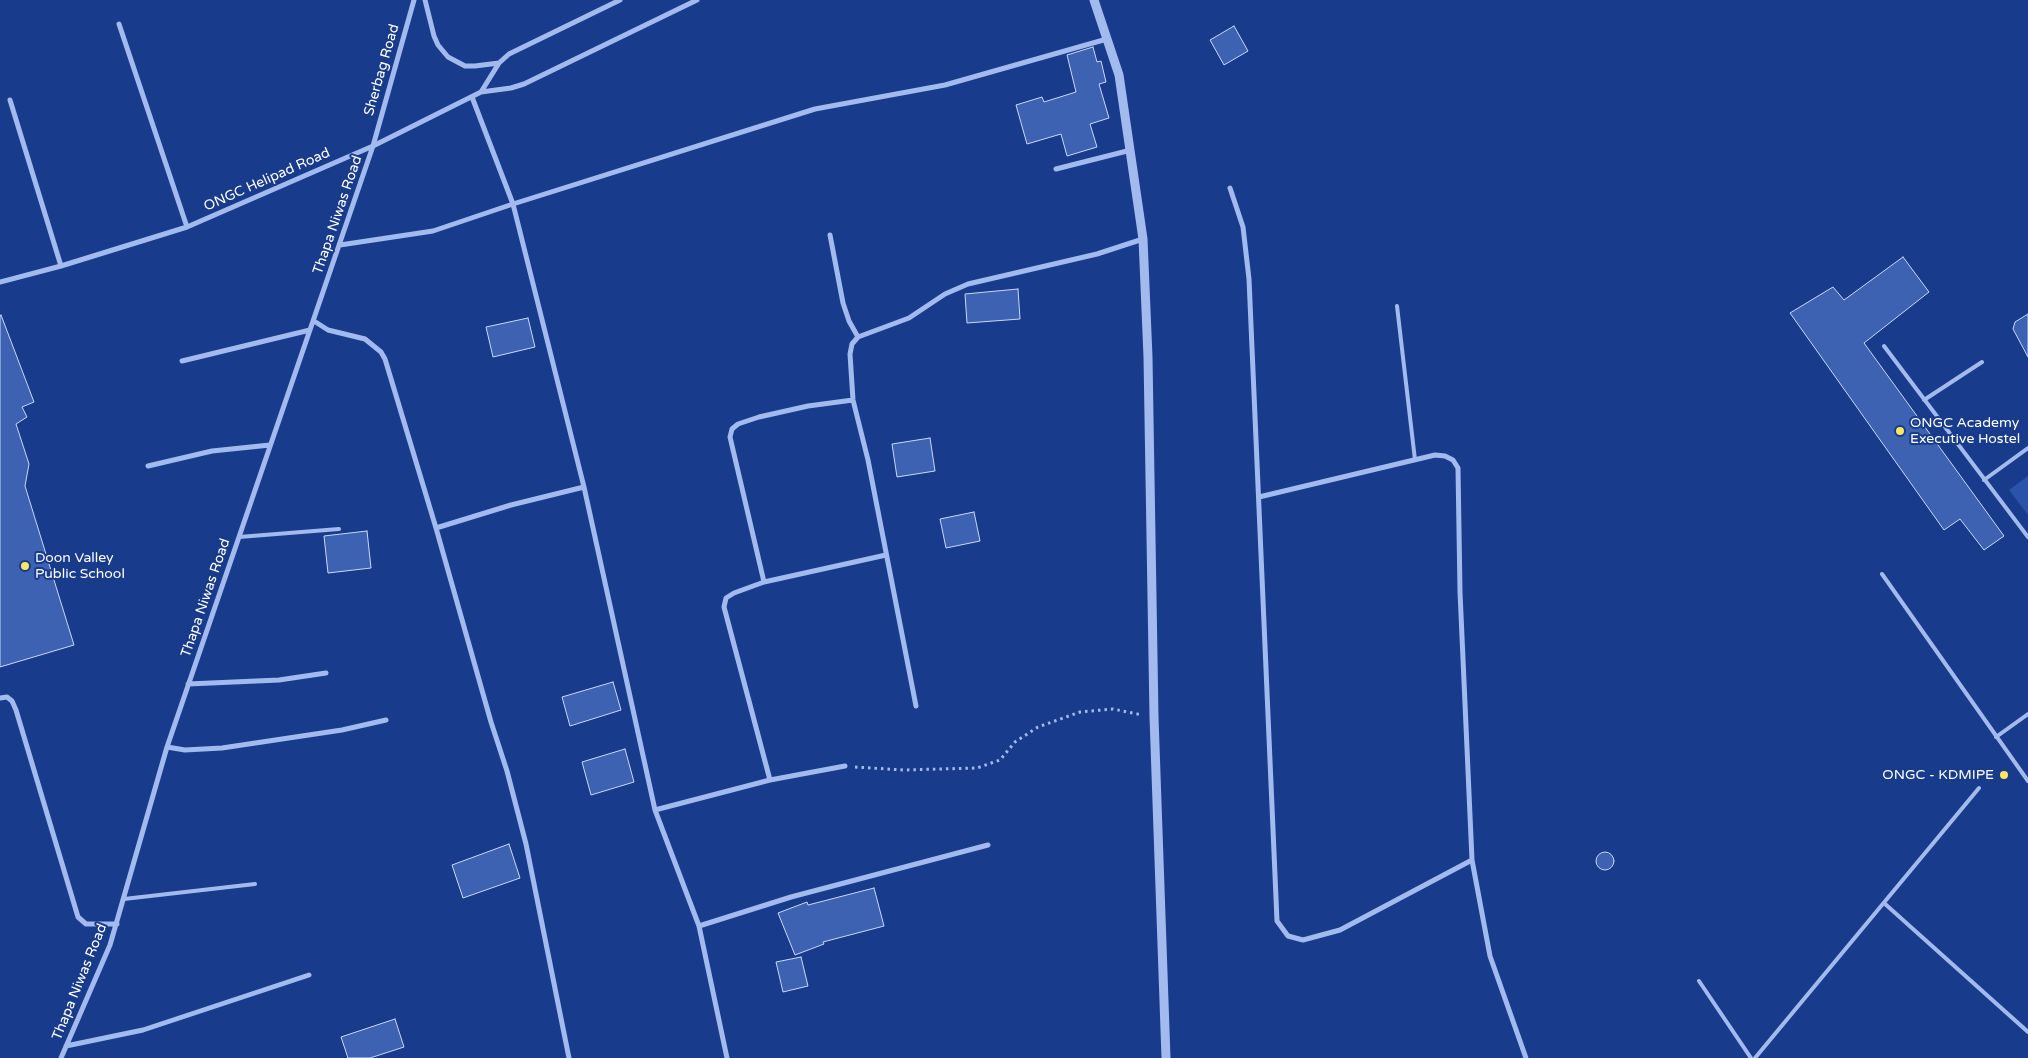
<!DOCTYPE html>
<style>
body{margin:0}
canvas{display:block;background:#183b8b}
</style>
<canvas width="2028" height="1058"></canvas>
<script>
const context = document.querySelector('canvas').getContext('2d');
context.lineJoin = 'round';
function fill(path, color) {
  context.fillStyle = color;
  context.fill(path, 'evenodd');
}
function poly(rows) {
  const path = new Path2D();
  for (const r of rows) {
    if (r.length === 3) {
      path.moveTo(r[0] + r[2], r[1]);
      path.arc(r[0], r[1], r[2], 0, 2 * Math.PI);
      continue;
    }
    path.moveTo(r[0], r[1]);
    for (let i = 2; i < r.length; i += 2) path.lineTo(r[i], r[i + 1]);
  }
  return path;
}
function stroke(path, color, width, dash) {
  context.strokeStyle = color;
  context.lineWidth = width;
  context.lineCap = dash ? 'butt' : 'round';
  context.setLineDash(dash || []);
  context.stroke(path);
}
function write(font, color, halo, rows, align = 'center') {
  context.font = font + ' "Varela Round",sans-serif';
  context.lineWidth = 4;
  context.setLineDash([]);
  context.textBaseline = 'middle';
  context.strokeStyle = halo;
  context.fillStyle = color;
  for (const [text, x, y, turn = 0] of rows) {
    context.save();
    context.translate(x, y);
    context.rotate((+turn || 0) * Math.PI / 180);
    context.textAlign = isNaN(turn) ? turn : align;
    if (halo) context.strokeText(text, 0, 0);
    context.fillText(text, 0, 0);
    context.restore();
  }
}
fill(poly([
 [2028,476,2028,515,2009,490]
]), '#2b53a9');
const building = poly([
 [1234,26,1248,51,1224,65,1210,40,1234,26],
 [1093,47,1097,62,1101,61,1106,82,1099,84,1109,118,1090,124,1097,147,1067,156,1061,134,1027,144,1016,105,1042,97,1044,102,1076,92,1067,55,1093,47],
 [1903,257,1929,292,1864,343,2004,536,1984,550,1960,519,1944,530,1790,313,1833,287,1844,300,1903,257],
 [1018,289,1020,319,967,323,965,294,1018,289],
 [2028,314,2028,357,2013,329,2015,322,2028,314],
 [1,315,34,402,22,407,27,417,16,424,29,464,25,486,74,645,0,667,0,316,1,315],
 [528,318,535,347,493,357,486,327,528,318],
 [930,438,935,471,897,477,892,444,930,438],
 [974,512,980,541,946,548,940,519,974,512],
 [367,531,371,568,328,573,324,536,367,531],
 [613,682,621,710,570,726,562,697,613,682],
 [625,749,634,782,591,795,582,762,625,749],
 [509,844,520,878,463,898,452,865,509,844],
 [1605,861,9],
 [874,888,884,926,823,942,824,944,795,955,778,913,807,902,808,905,874,888],
 [801,957,808,986,783,992,776,962,801,957],
 [395,1019,404,1047,370,1058,348,1058,341,1037,395,1019]
]);
fill(building, '#3d62b2');
stroke(building, '#c8d8fa', 1);
stroke(poly([
 [855,767,903,770,977,768,1000,760,1015,742,1038,727,1080,712,1113,709,1142,715]
]), '#a2baee', 3, [2.5, 4]);
stroke(poly([
 [1397,306,1415,460],
 [1884,346,2028,537],
 [1924,400,1982,362],
 [1984,480,2028,448],
 [239,537,339,529],
 [1882,574,2028,781],
 [1996,737,2028,714],
 [124,899,255,884],
 [1884,903,2028,1032],
 [1699,981,1751,1058],
 [1755,1058,1979,788]
]), '#a2baee', 4);
stroke(poly([
 [425,0,434,36,438,45,448,57,465,66,475,66,499,63],
 [119,24,187,227],
 [481,92,499,63,509,54,620,0],
 [472,97,513,204,584,487,655,810,699,926,727,1058],
 [10,100,61,266],
 [1056,169,1131,150],
 [1230,188,1243,227,1249,279,1277,921,1288,936,1303,940,1340,930,1472,860],
 [830,235,843,303,849,321,858,337],
 [340,245,433,231,513,204,815,109,945,85,1107,39],
 [0,282,61,266,187,227,373,146,481,92,511,88,524,84,697,0],
 [314,321,328,330,365,339,381,352,385,359,436,528,491,722,507,771,526,844,569,1058],
 [182,361,310,330],
 [148,466,212,451,270,445],
 [1259,497,1435,455,1445,456,1453,460,1458,468,1460,592,1472,860,1490,956,1526,1058],
 [436,528,511,505,584,487],
 [764,582,730,437,732,429,738,424,759,417,808,406,853,400],
 [188,684,279,680,326,673],
 [0,698,7,697,12,701,16,710,78,917,86,924,117,924],
 [916,706,868,460,853,400,850,354,852,344,858,337,909,318,945,294,968,284,1097,254,1143,239],
 [167,747,185,750,222,748,342,730,386,720],
 [770,780,724,607,726,598,734,593,764,582,886,555],
 [655,810,770,780,845,766],
 [699,926,791,897,988,845],
 [66,1046,143,1030,309,975],
 [61,1058,110,945,167,747,373,146,414,0]
]), '#a2baee', 5);
stroke(poly([
 [1094,0,1119,75,1143,239,1148,357,1154,717,1166,1058]
]), '#a2baee', 9);
for (const [x, y, r, color] of [
 [1900,431,5,"#ffe65f"],
 [25,566,5,"#ffe65f"],
 [2004,775,5,"#ffe65f"]
]) {
  const dot = new Path2D();
  dot.arc(x, y, r, 0, 2 * Math.PI);
  context.fillStyle = color;
  context.fill(dot);
  stroke(dot, '#183b8b', 2);
}
write('14px', '#fff', '#183b8b', [
 ["Sherbag Road",382,70,-74],
 ["ONGC Helipad Road",267,180,-24],
 ["Thapa Niwas Road",338,215,-71],
 ["Thapa Niwas Road",206,598,-71],
 ["Thapa Niwas Road",80,982,-68]
]);
write('14px', '#fff', '#183b8b', [
 ["ONGC Academy",1910,423],
 ["Executive Hostel",1910,439],
 ["Doon Valley",35,558],
 ["Public School",35,574],
 ["ONGC - KDMIPE",1994,775,"right"]
], 'left');
</script>
